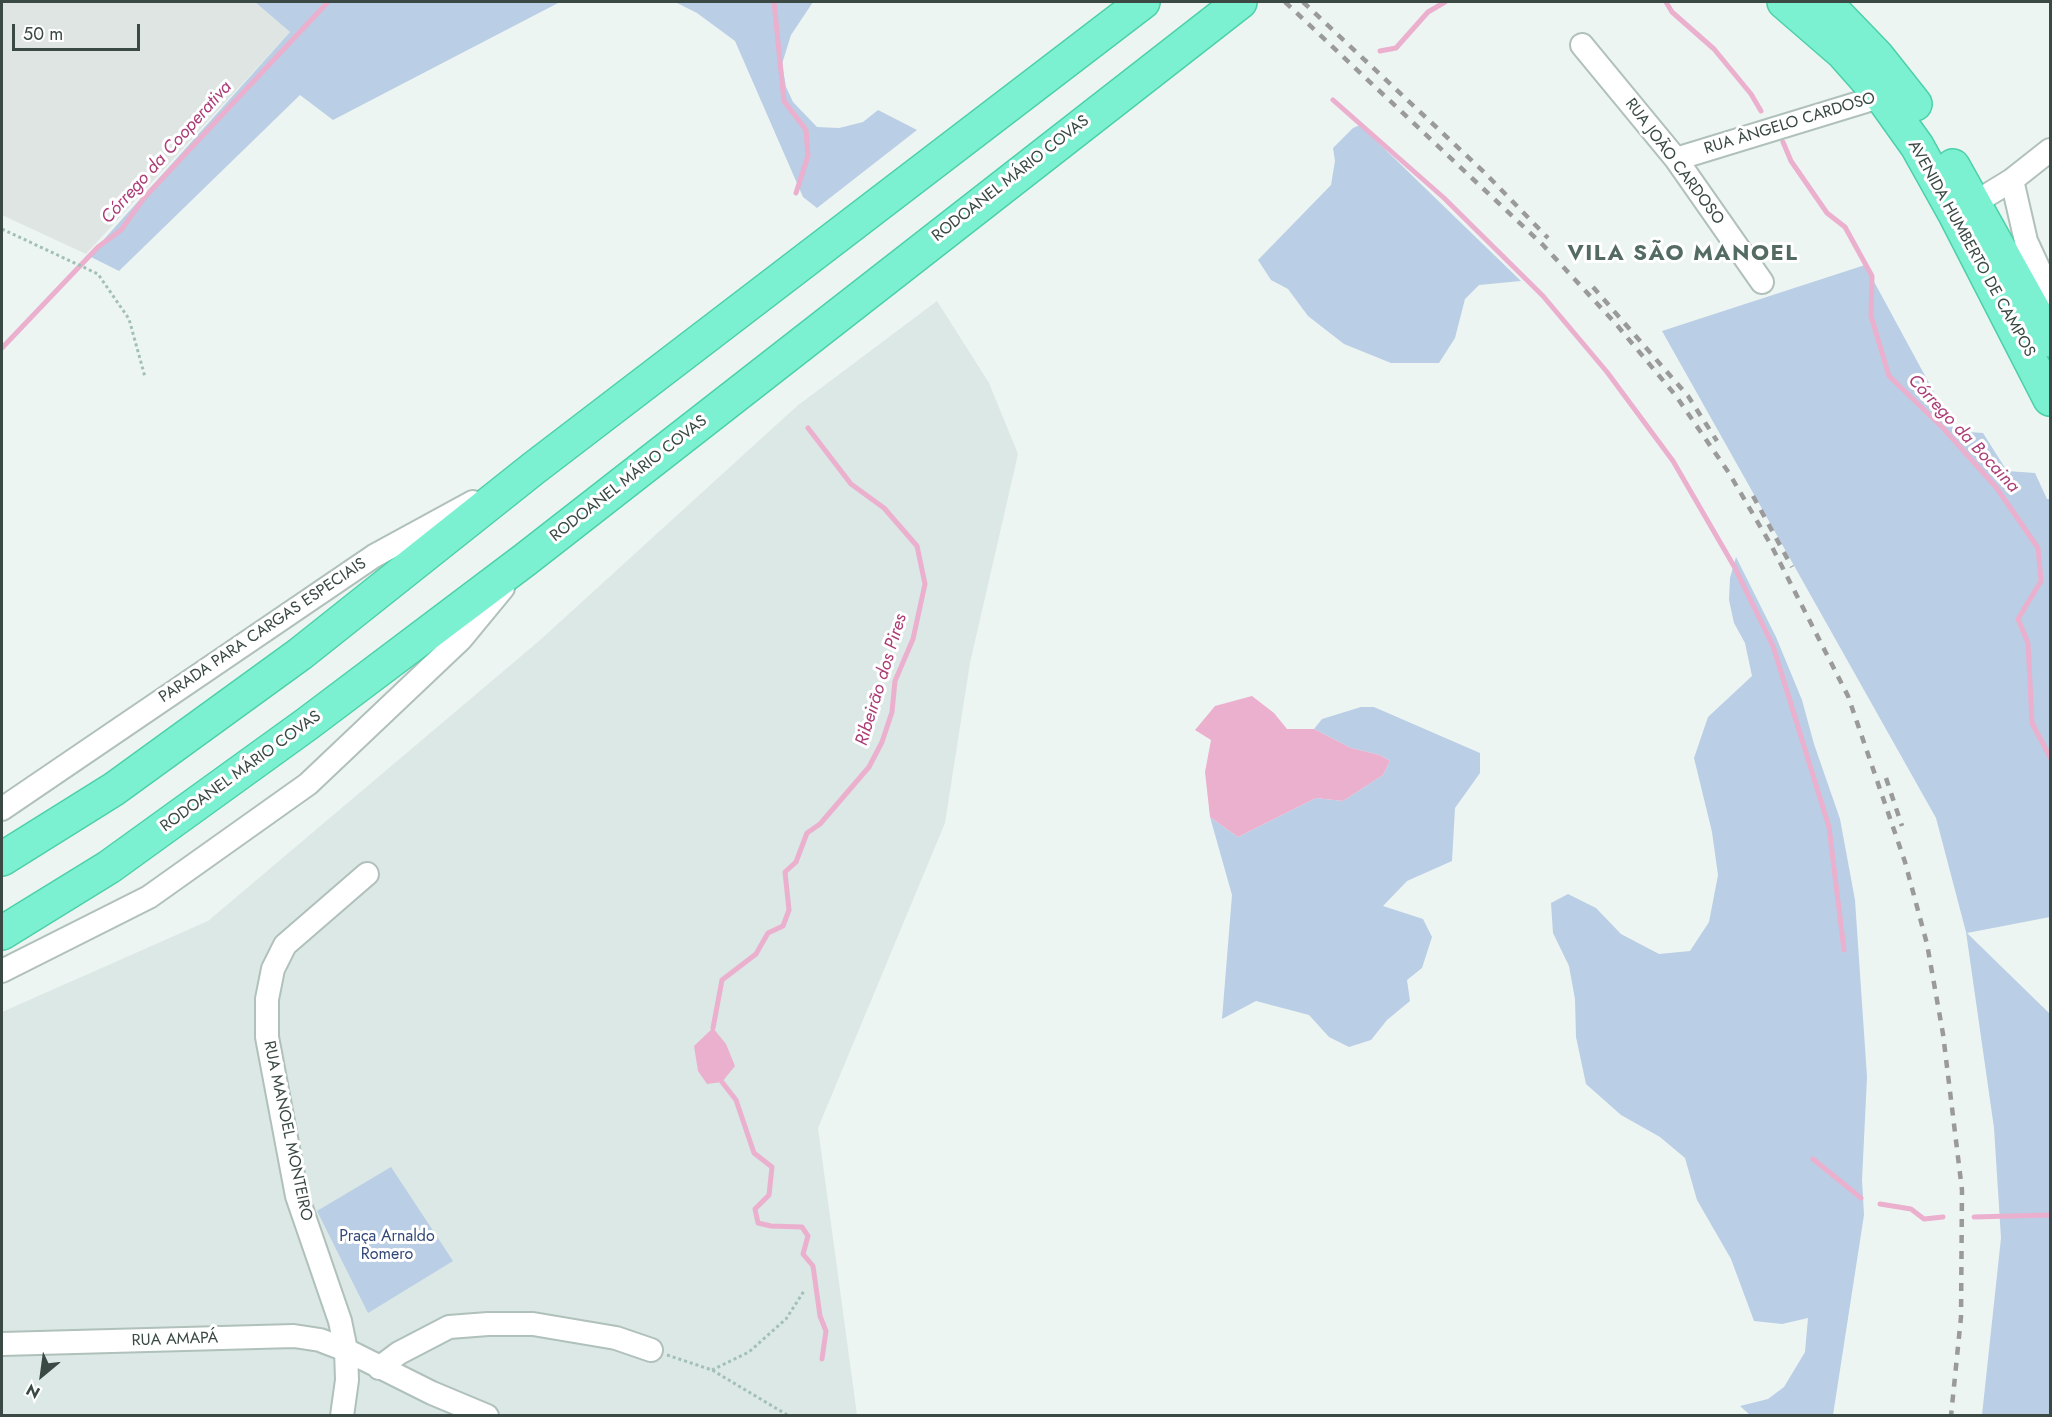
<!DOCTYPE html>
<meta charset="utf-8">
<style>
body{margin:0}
#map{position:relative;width:2052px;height:1417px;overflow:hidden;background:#edf5f3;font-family:Jost,sans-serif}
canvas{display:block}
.frame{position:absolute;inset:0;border:3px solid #3a4944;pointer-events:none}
.north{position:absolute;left:12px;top:1345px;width:60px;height:60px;-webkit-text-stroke:4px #fff;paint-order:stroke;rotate:209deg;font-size:16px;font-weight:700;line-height:24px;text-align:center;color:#3a4944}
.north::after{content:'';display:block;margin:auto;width:21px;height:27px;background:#3a4944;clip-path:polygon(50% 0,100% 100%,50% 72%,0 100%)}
.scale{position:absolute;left:12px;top:24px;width:128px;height:27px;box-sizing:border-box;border:3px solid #3a4944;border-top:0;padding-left:8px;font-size:18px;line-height:21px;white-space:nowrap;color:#3a4944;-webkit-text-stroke:4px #fff;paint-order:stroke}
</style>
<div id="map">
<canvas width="2052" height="1417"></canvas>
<div class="frame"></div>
<div class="north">N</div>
<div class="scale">50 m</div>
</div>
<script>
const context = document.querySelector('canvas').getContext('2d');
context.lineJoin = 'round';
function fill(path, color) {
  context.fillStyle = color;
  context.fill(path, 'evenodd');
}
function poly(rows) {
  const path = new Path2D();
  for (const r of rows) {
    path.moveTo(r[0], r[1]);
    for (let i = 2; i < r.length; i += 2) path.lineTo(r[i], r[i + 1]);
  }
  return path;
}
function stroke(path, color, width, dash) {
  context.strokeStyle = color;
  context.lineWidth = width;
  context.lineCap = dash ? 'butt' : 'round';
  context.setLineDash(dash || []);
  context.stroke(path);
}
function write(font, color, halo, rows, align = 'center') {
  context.font = font + ' Jost,sans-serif';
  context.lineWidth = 6;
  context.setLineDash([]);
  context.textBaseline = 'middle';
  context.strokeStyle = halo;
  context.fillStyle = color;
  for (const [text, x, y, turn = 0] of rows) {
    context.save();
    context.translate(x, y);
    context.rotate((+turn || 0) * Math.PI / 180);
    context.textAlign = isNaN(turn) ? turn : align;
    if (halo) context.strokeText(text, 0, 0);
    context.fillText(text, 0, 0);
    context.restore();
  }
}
fill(poly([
 [937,301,989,383,1018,454,970,663,945,823,818,1128,857,1415,2,1415,2,1012,208,921,539,641,797,406]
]), '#dbe8e5');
fill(poly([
 [2,2,255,2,290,32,86,254,2,215]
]), '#dee5e2');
fill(poly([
 [255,2,560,2,333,120,300,95,119,271,89,256,290,32],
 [675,2,813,2,791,35,782,64,786,87,793,102,817,127,839,128,863,122,878,110,917,130,817,208,803,197,735,41,697,13],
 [1360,125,1521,281,1479,285,1465,299,1455,338,1439,363,1391,363,1344,344,1308,316,1288,289,1271,280,1258,260,1331,185,1335,161,1333,148,1353,128],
 [1865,265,1955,431,1983,433,2007,471,2035,473,2047,499,2050,499,2050,917,1967,933,2050,1014,2050,1415,1982,1415,2001,1238,1994,1128,1966,932,1936,818,1662,331],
 [1736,557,1776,637,1802,700,1814,744,1840,819,1855,900,1867,1077,1862,1180,1864,1215,1833,1415,1750,1415,1740,1406,1768,1399,1784,1387,1805,1352,1808,1318,1782,1324,1754,1321,1731,1259,1697,1200,1685,1158,1660,1137,1621,1115,1586,1084,1576,1037,1575,999,1569,966,1553,933,1551,903,1568,894,1596,908,1621,934,1659,954,1690,951,1709,922,1718,875,1712,832,1694,758,1708,717,1752,676,1745,643,1734,623,1729,600,1730,578],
 [1361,707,1374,707,1480,753,1480,773,1455,808,1452,861,1407,881,1383,906,1423,919,1432,937,1422,968,1407,980,1410,1001,1387,1020,1371,1040,1349,1047,1329,1037,1309,1015,1256,1001,1222,1019,1232,895,1210,817,1238,837,1316,798,1343,801,1383,775,1390,761,1380,755,1351,748,1314,729,1322,719],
 [391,1167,453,1261,368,1313,317,1211]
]), '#bacee5');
fill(poly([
 [1252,696,1274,713,1287,729,1314,729,1351,748,1380,755,1390,761,1383,775,1343,801,1316,798,1238,837,1210,817,1205,772,1211,740,1195,730,1215,706],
 [713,1028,726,1044,735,1066,722,1082,707,1084,698,1071,694,1046]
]), '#ebb0ce');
stroke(poly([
 [774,2,784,101,806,130,808,156,796,193],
 [1666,2,1672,12,1714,49,1751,94,1761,111],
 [1380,51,1396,48,1428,12,1445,2],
 [1333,100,1444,198,1543,296,1607,372,1673,461,1735,568,1773,646,1829,827,1844,950],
 [1783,142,1791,161,1827,213,1845,227,1872,276,1871,316,1889,376,1943,428,1996,487,2038,548,2041,581,2018,619,2028,643,2032,723,2050,757],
 [2,348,98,247,121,230,144,198,328,2],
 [713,1028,722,980,756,954,768,933,783,926,789,910,785,872,796,862,807,833,820,824,869,767,882,742,892,712,895,681,913,639,925,584,917,546,884,508,851,484,808,428],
 [722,1082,736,1100,754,1153,772,1167,769,1195,755,1209,758,1223,771,1226,802,1227,808,1236,803,1254,813,1266,820,1316,826,1331,822,1359],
 [1813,1159,1861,1198],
 [1880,1204,1911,1209,1924,1219,1943,1217],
 [1974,1217,2050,1215]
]), '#ebb0ce', 5);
const minor = poly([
 [1582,45,1676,159,1762,282],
 [1676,159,1892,93],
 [2012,180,2026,241,2050,293],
 [1963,210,2012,180,2050,150],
 [2,809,374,556,473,502],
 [2,971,149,897,308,784,461,639,503,588],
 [2,1344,294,1336,320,1340,346,1350,432,1393,487,1416],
 [379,1368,399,1353,449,1327,488,1324,533,1324,616,1338,651,1350],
 [342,1416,347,1380,346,1350,340,1321,297,1196,267,1037,267,999,273,969,285,945,367,874]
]);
const highway = poly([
 [1784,2,1843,53,1882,97,1917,146,1955,214,2050,399],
 [1825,2,1877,56,1915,104],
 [1953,166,2050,340],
 [2,859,114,789,300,654,534,468,1143,2],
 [2,933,109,867,307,724,526,559,1240,2]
]);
stroke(minor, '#b0c0bb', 26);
stroke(highway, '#4cd0a8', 36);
stroke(poly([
 [2,229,98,274,129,319,145,377],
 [667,1355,712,1370,789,1416],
 [712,1370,749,1352,786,1319,804,1291]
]), '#a2c0b8', 3, [3, 3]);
stroke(minor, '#fff', 22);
stroke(highway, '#7cf1d2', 33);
stroke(poly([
 [1285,2,1543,245,1616,324,1676,396,1729,473,1771,545,1848,696,1905,862,1927,944,1943,1034,1962,1190,1961,1317,1951,1416],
 [1303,2,1484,172,1548,238],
 [1593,287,1688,396,1717,441],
 [1753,496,1792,567],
 [1886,778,1902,826]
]), '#9a9a9a', 4.5, [8, 8]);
write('16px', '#3a4944', '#fff', [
 ["RUA ÂNGELO CARDOSO",1790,124,-17],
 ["RUA JOÃO CARDOSO",1674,162,53],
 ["RODOANEL MÁRIO COVAS",1011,179,-38],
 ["AVENIDA HUMBERTO DE CAMPOS",1971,249,61],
 ["RODOANEL MÁRIO COVAS",629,479,-38],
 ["PARADA PARA CARGAS ESPECIAIS",263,631,-34],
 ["RODOANEL MÁRIO COVAS",241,772,-36],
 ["RUA MANOEL MONTEIRO",287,1131,78],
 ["RUA AMAPÁ",175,1340,-2]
]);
write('16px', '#324776', '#fff', [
 ["Praça Arnaldo",387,1237],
 ["Romero",387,1255]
]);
write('italic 18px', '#ac3c75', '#fff', [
 ["Córrego da Cooperativa",167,153,-48],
 ["Córrego da Bocaina",1963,434,47],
 ["Ribeirão dos Pires",882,680,-73]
]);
context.letterSpacing = '1.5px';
write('bold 22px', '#536b63', '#fff', [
 ["VILA SÃO MANOEL",1683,255]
]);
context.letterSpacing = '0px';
</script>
